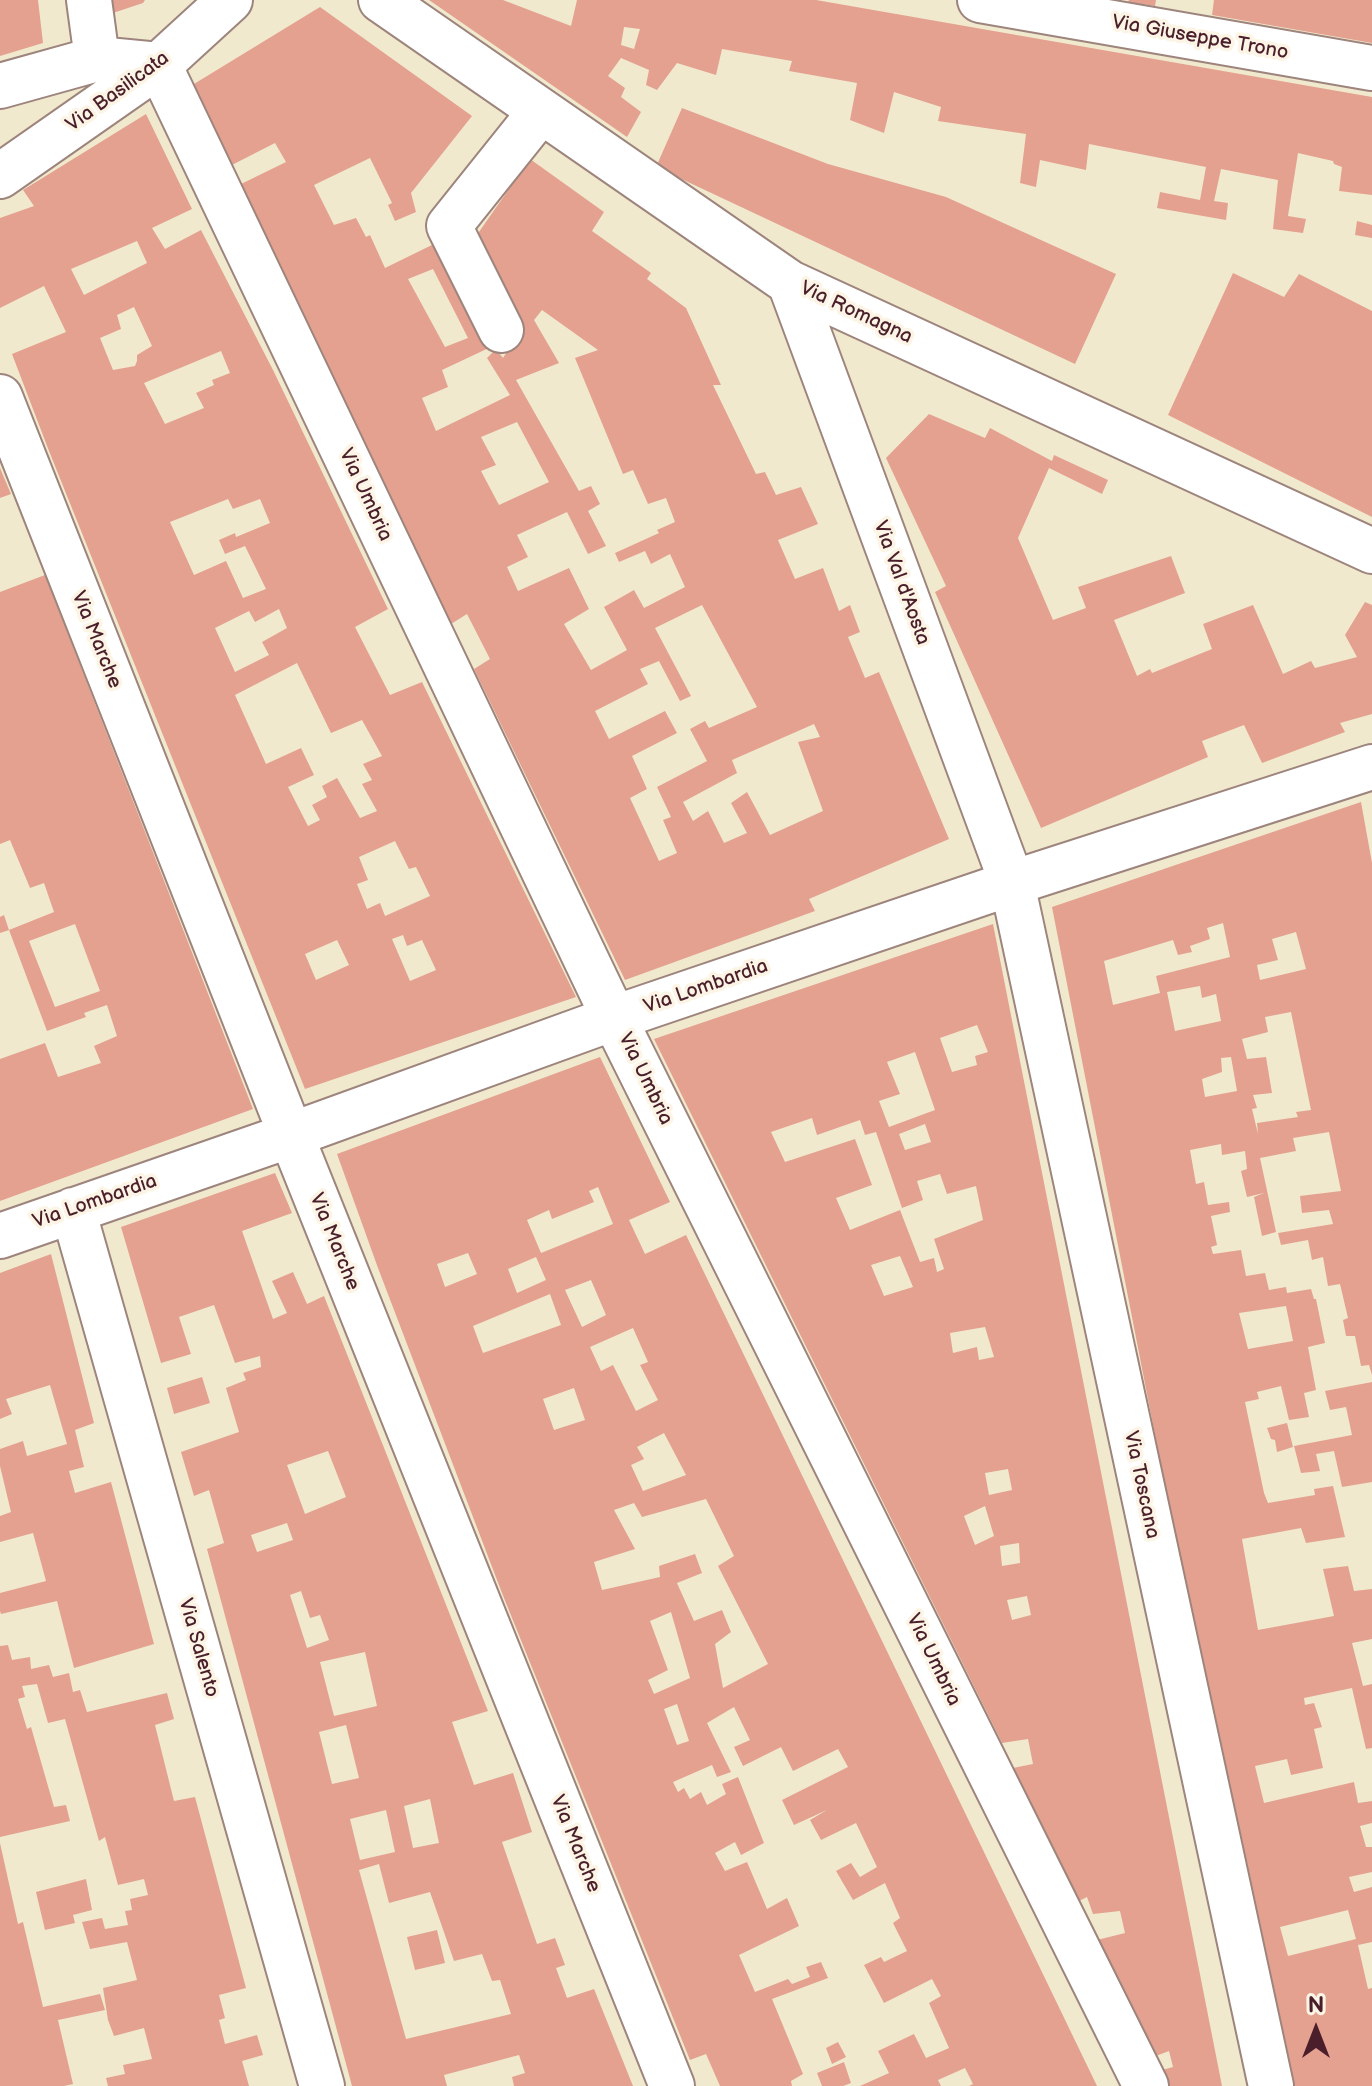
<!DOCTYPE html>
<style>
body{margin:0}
#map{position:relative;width:1372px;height:2086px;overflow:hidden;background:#f0e9ce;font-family:"Balsamiq Sans",sans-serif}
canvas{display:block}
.north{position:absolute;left:1276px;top:1990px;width:80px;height:80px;-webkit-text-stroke:6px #fcf5e5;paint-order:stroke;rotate:0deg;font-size:22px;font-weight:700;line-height:32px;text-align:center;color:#4a1f2b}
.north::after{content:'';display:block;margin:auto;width:28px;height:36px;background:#4a1f2b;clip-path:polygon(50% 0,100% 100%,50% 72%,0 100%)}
</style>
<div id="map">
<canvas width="1372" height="2086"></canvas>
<div class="north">N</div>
</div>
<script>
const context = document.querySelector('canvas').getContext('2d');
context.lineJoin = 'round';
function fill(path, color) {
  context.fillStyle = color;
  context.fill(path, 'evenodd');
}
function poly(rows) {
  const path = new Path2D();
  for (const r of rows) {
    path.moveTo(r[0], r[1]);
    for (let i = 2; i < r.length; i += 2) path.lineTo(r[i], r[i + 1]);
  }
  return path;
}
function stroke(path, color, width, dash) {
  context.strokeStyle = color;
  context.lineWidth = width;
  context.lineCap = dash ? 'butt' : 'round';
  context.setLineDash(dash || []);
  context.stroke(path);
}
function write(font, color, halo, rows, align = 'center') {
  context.font = font + ' "Balsamiq Sans",sans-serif';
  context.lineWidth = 7;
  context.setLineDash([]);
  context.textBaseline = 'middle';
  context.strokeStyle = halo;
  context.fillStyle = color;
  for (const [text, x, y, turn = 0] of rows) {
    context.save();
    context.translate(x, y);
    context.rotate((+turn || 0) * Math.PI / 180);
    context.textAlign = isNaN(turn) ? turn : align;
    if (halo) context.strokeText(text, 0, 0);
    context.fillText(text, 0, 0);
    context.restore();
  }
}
fill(poly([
 [0,0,38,0,43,43,0,56],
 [108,0,145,0,143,3,110,14],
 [429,0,503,0,571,26,577,0,816,0,1372,97,1372,195,1339,191,1342,167,1334,164,1333,161,1298,153,1288,216,1306,219,1303,233,1273,229,1278,180,1221,169,1214,201,1228,203,1226,220,1157,208,1160,192,1200,200,1206,167,1089,144,1086,170,1040,160,1036,187,1020,183,1026,134,938,121,941,107,894,92,884,133,850,120,857,83,789,71,792,61,722,49,716,75,677,63,657,90,646,85,649,70,621,58,608,76,625,88,621,97,641,112,627,137],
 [624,27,640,29,634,49,621,45],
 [1129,0,1156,0,1155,6,1128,2],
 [1214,0,1372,0,1372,43,1212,15],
 [320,7,472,116,411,193,416,212,395,221,388,205,392,203,370,158,314,185,334,225,356,218,366,237,370,235,385,268,436,243,493,346,442,370,448,387,422,398,436,431,510,395,487,358,496,349,503,358,523,326,474,239,530,159,604,212,592,231,651,273,647,279,686,308,721,385,713,385,756,474,765,472,776,495,801,487,818,524,778,540,795,579,823,568,839,611,850,605,860,632,848,637,865,678,879,672,949,839,809,899,815,911,625,980,474,669,490,659,467,614,451,624,331,372,237,186,286,162,275,143,228,167,189,87],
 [433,269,468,338,445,347,408,279],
 [542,310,598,350,575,358,623,474,633,470,648,504,666,498,675,522,657,530,659,533,615,553,619,562,645,551,651,564,670,554,685,587,644,608,634,590,604,607,627,650,591,670,564,624,589,609,569,568,518,591,507,567,528,557,517,535,567,512,588,554,606,546,588,511,600,504,591,486,579,491,516,380,559,363,534,320],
 [517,422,549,482,499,505,481,471,496,465,481,437],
 [702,605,757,707,709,728,705,721,690,729,707,761,657,787,671,817,663,820,677,853,659,861,630,798,647,789,632,756,677,733,665,711,609,739,595,711,648,684,640,669,659,661,680,701,691,696,655,628],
 [814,724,820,737,798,742,823,811,770,835,747,792,731,803,747,833,724,843,708,811,693,821,683,802,737,773,732,760],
 [682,108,828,164,946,197,1116,274,1075,364,656,167],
 [146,114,192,209,152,228,165,249,201,230,273,370,388,609,355,627,390,695,422,682,576,997,305,1089,49,451,12,354,66,332,44,286,0,308,0,218,34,206,23,190],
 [137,241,147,263,84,295,71,269],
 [134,307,152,346,137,355,137,361,135,366,113,370,100,338,121,329,117,315],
 [221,351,230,373,212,380,214,385,196,393,204,408,165,424,144,383],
 [228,499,233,509,260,499,270,523,236,537,235,533,219,540,225,554,245,546,266,589,243,598,226,561,194,575,170,522],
 [279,609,287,628,262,642,269,655,235,672,215,628,249,611,255,622],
 [297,663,331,733,362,720,382,756,363,764,372,780,362,784,377,811,360,818,337,778,322,786,327,797,312,805,320,820,308,826,288,787,314,775,301,748,266,764,235,695],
 [395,841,409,869,416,867,430,896,385,916,380,903,367,909,357,884,368,880,359,857],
 [403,935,407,946,422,940,436,970,410,981,392,939],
 [337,940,349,965,316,980,305,954],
 [1357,221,1372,225,1372,238,1355,235],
 [1233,273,1284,297,1299,274,1372,311,1372,517,1168,415],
 [929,414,985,438,990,428,1052,461,1054,455,1108,480,1102,494,1049,468,1018,538,1053,620,1086,608,1078,587,1171,556,1185,593,1114,620,1137,676,1150,669,1152,673,1212,649,1203,624,1253,605,1283,674,1311,661,1315,668,1357,657,1345,635,1365,602,1372,605,1372,714,1340,723,1345,732,1262,763,1244,725,1202,741,1208,757,1041,828,935,592,946,586,886,458],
 [0,468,11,494,0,498],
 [45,575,253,1109,0,1201,0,1059,45,1043,58,1077,101,1063,94,1046,117,1036,107,1005,84,1013,86,1017,47,1031,9,930,54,912,44,883,30,888,10,840,0,844,0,592],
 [75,924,100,991,55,1007,29,941],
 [1361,802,1372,863,1372,1375,1369,1365,1361,1366,1355,1336,1346,1336,1343,1320,1348,1318,1340,1284,1328,1286,1323,1257,1312,1260,1308,1240,1281,1245,1278,1233,1333,1224,1329,1210,1302,1213,1300,1196,1341,1191,1329,1132,1293,1138,1296,1151,1260,1158,1276,1232,1262,1236,1254,1197,1264,1193,1247,1197,1241,1171,1247,1169,1245,1151,1222,1155,1221,1144,1190,1150,1196,1184,1204,1182,1208,1205,1229,1202,1230,1212,1211,1216,1217,1245,1211,1247,1213,1254,1241,1250,1246,1276,1265,1273,1269,1290,1286,1287,1287,1293,1311,1289,1314,1299,1316,1299,1325,1343,1308,1347,1316,1390,1304,1393,1309,1417,1289,1420,1281,1386,1257,1392,1259,1399,1245,1402,1264,1493,1268,1503,1315,1495,1314,1489,1333,1486,1345,1537,1306,1543,1301,1528,1242,1539,1258,1630,1334,1616,1323,1569,1348,1566,1354,1591,1372,1589,1372,1639,1352,1643,1363,1686,1372,1684,1372,1748,1366,1749,1352,1688,1304,1698,1305,1705,1314,1703,1322,1727,1314,1729,1323,1768,1291,1775,1287,1759,1255,1766,1264,1803,1354,1782,1358,1803,1372,1801,1372,1823,1360,1826,1366,1847,1372,1847,1372,1872,1349,1877,1354,1892,1372,1887,1372,1942,1358,1945,1368,1989,1372,1988,1372,2086,1282,2086,1052,907],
 [1223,923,1230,957,1156,976,1160,993,1113,1005,1104,961,1173,940,1178,955,1192,952,1190,946,1210,939,1207,928],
 [1296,932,1306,969,1260,980,1257,965,1278,960,1272,939],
 [1200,986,1202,998,1216,994,1221,1021,1175,1031,1167,992],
 [1291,1012,1311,1110,1296,1112,1298,1117,1257,1123,1258,1134,1252,1109,1257,1108,1253,1095,1272,1093,1266,1057,1247,1059,1242,1039,1268,1032,1265,1017],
 [1231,1057,1237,1091,1205,1097,1202,1079,1222,1072,1221,1058],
 [1286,1306,1293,1341,1248,1349,1239,1313],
 [1348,1910,1356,1939,1288,1956,1280,1927],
 [4,915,9,930,0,933,0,917],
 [993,924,1222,2086,1169,2086,1162,2070,1173,2067,1169,2051,1153,2057,1097,1940,1125,1933,1120,1911,1093,1914,1087,1897,1079,1901,1013,1768,1033,1764,1028,1739,1002,1743,654,1039],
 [977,1025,988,1052,975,1056,977,1065,952,1072,940,1038],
 [915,1052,935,1110,889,1127,879,1101,900,1094,887,1062],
 [812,1118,817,1135,860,1120,865,1135,876,1132,902,1208,923,1200,917,1181,940,1174,947,1194,976,1186,983,1220,934,1239,944,1269,937,1272,934,1258,920,1262,900,1210,850,1230,836,1198,872,1185,855,1139,785,1162,771,1132],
 [925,1124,931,1142,905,1150,899,1134],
 [900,1256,913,1287,884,1296,871,1265],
 [985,1327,994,1357,979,1360,977,1347,953,1353,950,1333],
 [1008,1469,1012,1490,989,1495,985,1473],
 [985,1506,994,1536,975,1545,964,1516],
 [1019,1543,1020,1563,1002,1566,1000,1546],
 [1027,1596,1031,1615,1012,1620,1007,1600],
 [600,1057,670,1202,629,1220,645,1254,686,1235,1097,2086,969,2086,973,2084,965,2068,938,2080,941,2086,860,2086,889,2073,878,2051,914,2034,926,2058,949,2048,929,2003,941,1996,932,1979,884,2003,864,1965,881,1957,884,1962,907,1951,893,1923,900,1918,885,1883,853,1900,836,1871,851,1863,860,1877,877,1867,856,1823,821,1840,810,1820,827,1810,794,1825,782,1800,848,1767,838,1749,793,1771,781,1747,743,1766,734,1747,750,1740,734,1707,707,1723,731,1772,717,1777,712,1765,673,1782,678,1792,684,1788,690,1799,701,1792,707,1805,726,1794,722,1784,738,1777,764,1843,741,1855,735,1842,715,1853,725,1871,747,1862,767,1909,787,1898,799,1926,739,1955,755,1992,788,1979,792,1984,810,1977,806,1967,821,1962,828,1978,772,1999,803,2074,791,2081,792,2086,720,2086,706,2054,690,2060,502,1593,378,1268,337,1154],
 [598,1187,613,1224,541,1253,527,1220,549,1210,552,1219,594,1202,589,1191],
 [468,1253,477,1274,445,1287,437,1264],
 [536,1257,546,1280,517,1293,508,1269],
 [591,1280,606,1315,582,1327,565,1290],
 [550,1294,561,1325,483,1353,473,1326],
 [633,1328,648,1362,640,1365,658,1400,636,1411,613,1365,601,1371,590,1347],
 [574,1388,585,1420,554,1430,543,1399],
 [664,1433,686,1475,643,1491,631,1465,644,1459,637,1447],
 [706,1499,734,1556,718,1566,768,1664,723,1688,715,1644,731,1632,722,1610,694,1621,677,1583,702,1573,695,1554,659,1566,660,1577,602,1590,594,1562,635,1549,614,1510,634,1503,642,1517],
 [671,1612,690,1678,654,1694,648,1680,668,1670,650,1621],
 [677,1704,689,1741,677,1745,664,1709],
 [275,1173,292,1213,242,1231,273,1319,287,1313,272,1281,293,1272,307,1304,324,1296,488,1711,452,1722,474,1785,513,1773,532,1832,502,1842,537,1944,555,1938,565,1965,556,1968,567,1998,594,1989,633,2086,514,2086,512,2077,525,2073,519,2055,444,2075,447,2086,352,2086,207,1549,224,1543,209,1490,194,1496,181,1452,239,1432,226,1388,246,1380,243,1373,261,1367,260,1356,235,1363,214,1305,179,1317,191,1354,161,1363,121,1227],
 [328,1451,346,1497,305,1514,287,1465],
 [287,1523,293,1540,257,1552,251,1535],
 [301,1591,310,1618,320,1615,329,1640,307,1648,290,1595],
 [365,1652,377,1706,334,1716,320,1662],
 [346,1725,359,1778,332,1784,319,1732],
 [430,1799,439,1843,413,1848,404,1806],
 [386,1810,395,1852,360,1860,350,1819],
 [379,1864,389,1903,430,1892,454,1961,482,1954,492,1981,500,1980,511,2014,406,2039,359,1870],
 [51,1254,94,1423,75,1430,84,1467,69,1471,75,1493,111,1482,154,1644,74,1668,57,1601,1,1614,0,1611,0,1593,46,1581,33,1533,0,1542,0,1516,11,1512,0,1466,0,1449,23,1441,27,1456,67,1444,50,1385,6,1399,12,1414,0,1419,0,1273],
 [202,1377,210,1403,174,1414,167,1388],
 [1372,1382,1372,1482,1342,1487,1334,1451,1316,1454,1320,1471,1301,1473,1294,1446,1352,1435,1346,1407,1330,1410,1325,1391],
 [1287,1423,1293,1447,1277,1452,1275,1440,1271,1439,1267,1428],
 [8,1645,12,1660,30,1657,31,1669,49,1665,53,1677,69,1673,73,1692,80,1690,87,1712,167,1693,174,1719,155,1725,174,1801,195,1797,246,1988,219,1995,225,2018,219,2020,225,2044,257,2035,263,2055,242,2061,249,2086,108,2086,106,2078,125,2074,123,2065,152,2059,144,2028,114,2036,108,2020,103,1988,137,1980,127,1942,90,1949,82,1922,102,1918,105,1929,128,1925,125,1911,132,1910,130,1899,148,1895,144,1879,118,1885,105,1837,99,1841,65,1719,48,1723,37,1684,22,1686,25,1697,18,1699,27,1729,31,1727,54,1807,66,1805,70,1821,0,1837,0,1646],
 [0,1843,18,1924,23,1922,43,2007,100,1994,105,2010,58,2020,73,2084,64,2086,0,2086],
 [86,1879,92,1910,73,1915,75,1923,45,1930,36,1892],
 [437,1930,445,1963,415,1970,407,1937],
 [838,2042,846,2057,832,2064,826,2048],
 [844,2062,851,2083,843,2086,822,2086,817,2073]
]), '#e4a190');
const minor = poly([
 [89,0,97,59],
 [381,0,790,283,1372,551],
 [980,0,1372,68],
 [0,86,97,59,159,65,614,1018,1146,2086],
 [0,176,159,65,230,0],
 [790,283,1012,883,1271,2086],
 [501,330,449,226,541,111],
 [0,397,291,1135,672,2086],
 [73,1210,322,2086],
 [0,1236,291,1135,614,1018,1012,883,1372,767]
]);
stroke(minor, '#9d847c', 48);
stroke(minor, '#fff', 44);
write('20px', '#4a1f2b', '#fcf5e5', [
 ["Via Giuseppe Trono",1200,38,10],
 ["Via Basilicata",118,92,-36],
 ["Via Romagna",856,313,25],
 ["Via Umbria",365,495,65],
 ["Via Val d'Aosta",901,583,70],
 ["Via Marche",96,640,68],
 ["Via Lombardia",706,987,-19],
 ["Via Umbria",645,1079,64],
 ["Via Lombardia",95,1202,-19],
 ["Via Marche",334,1242,68],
 ["Via Toscana",1141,1485,78],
 ["Via Salento",198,1648,74],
 ["Via Umbria",933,1660,64],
 ["Via Marche",575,1844,68]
]);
</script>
